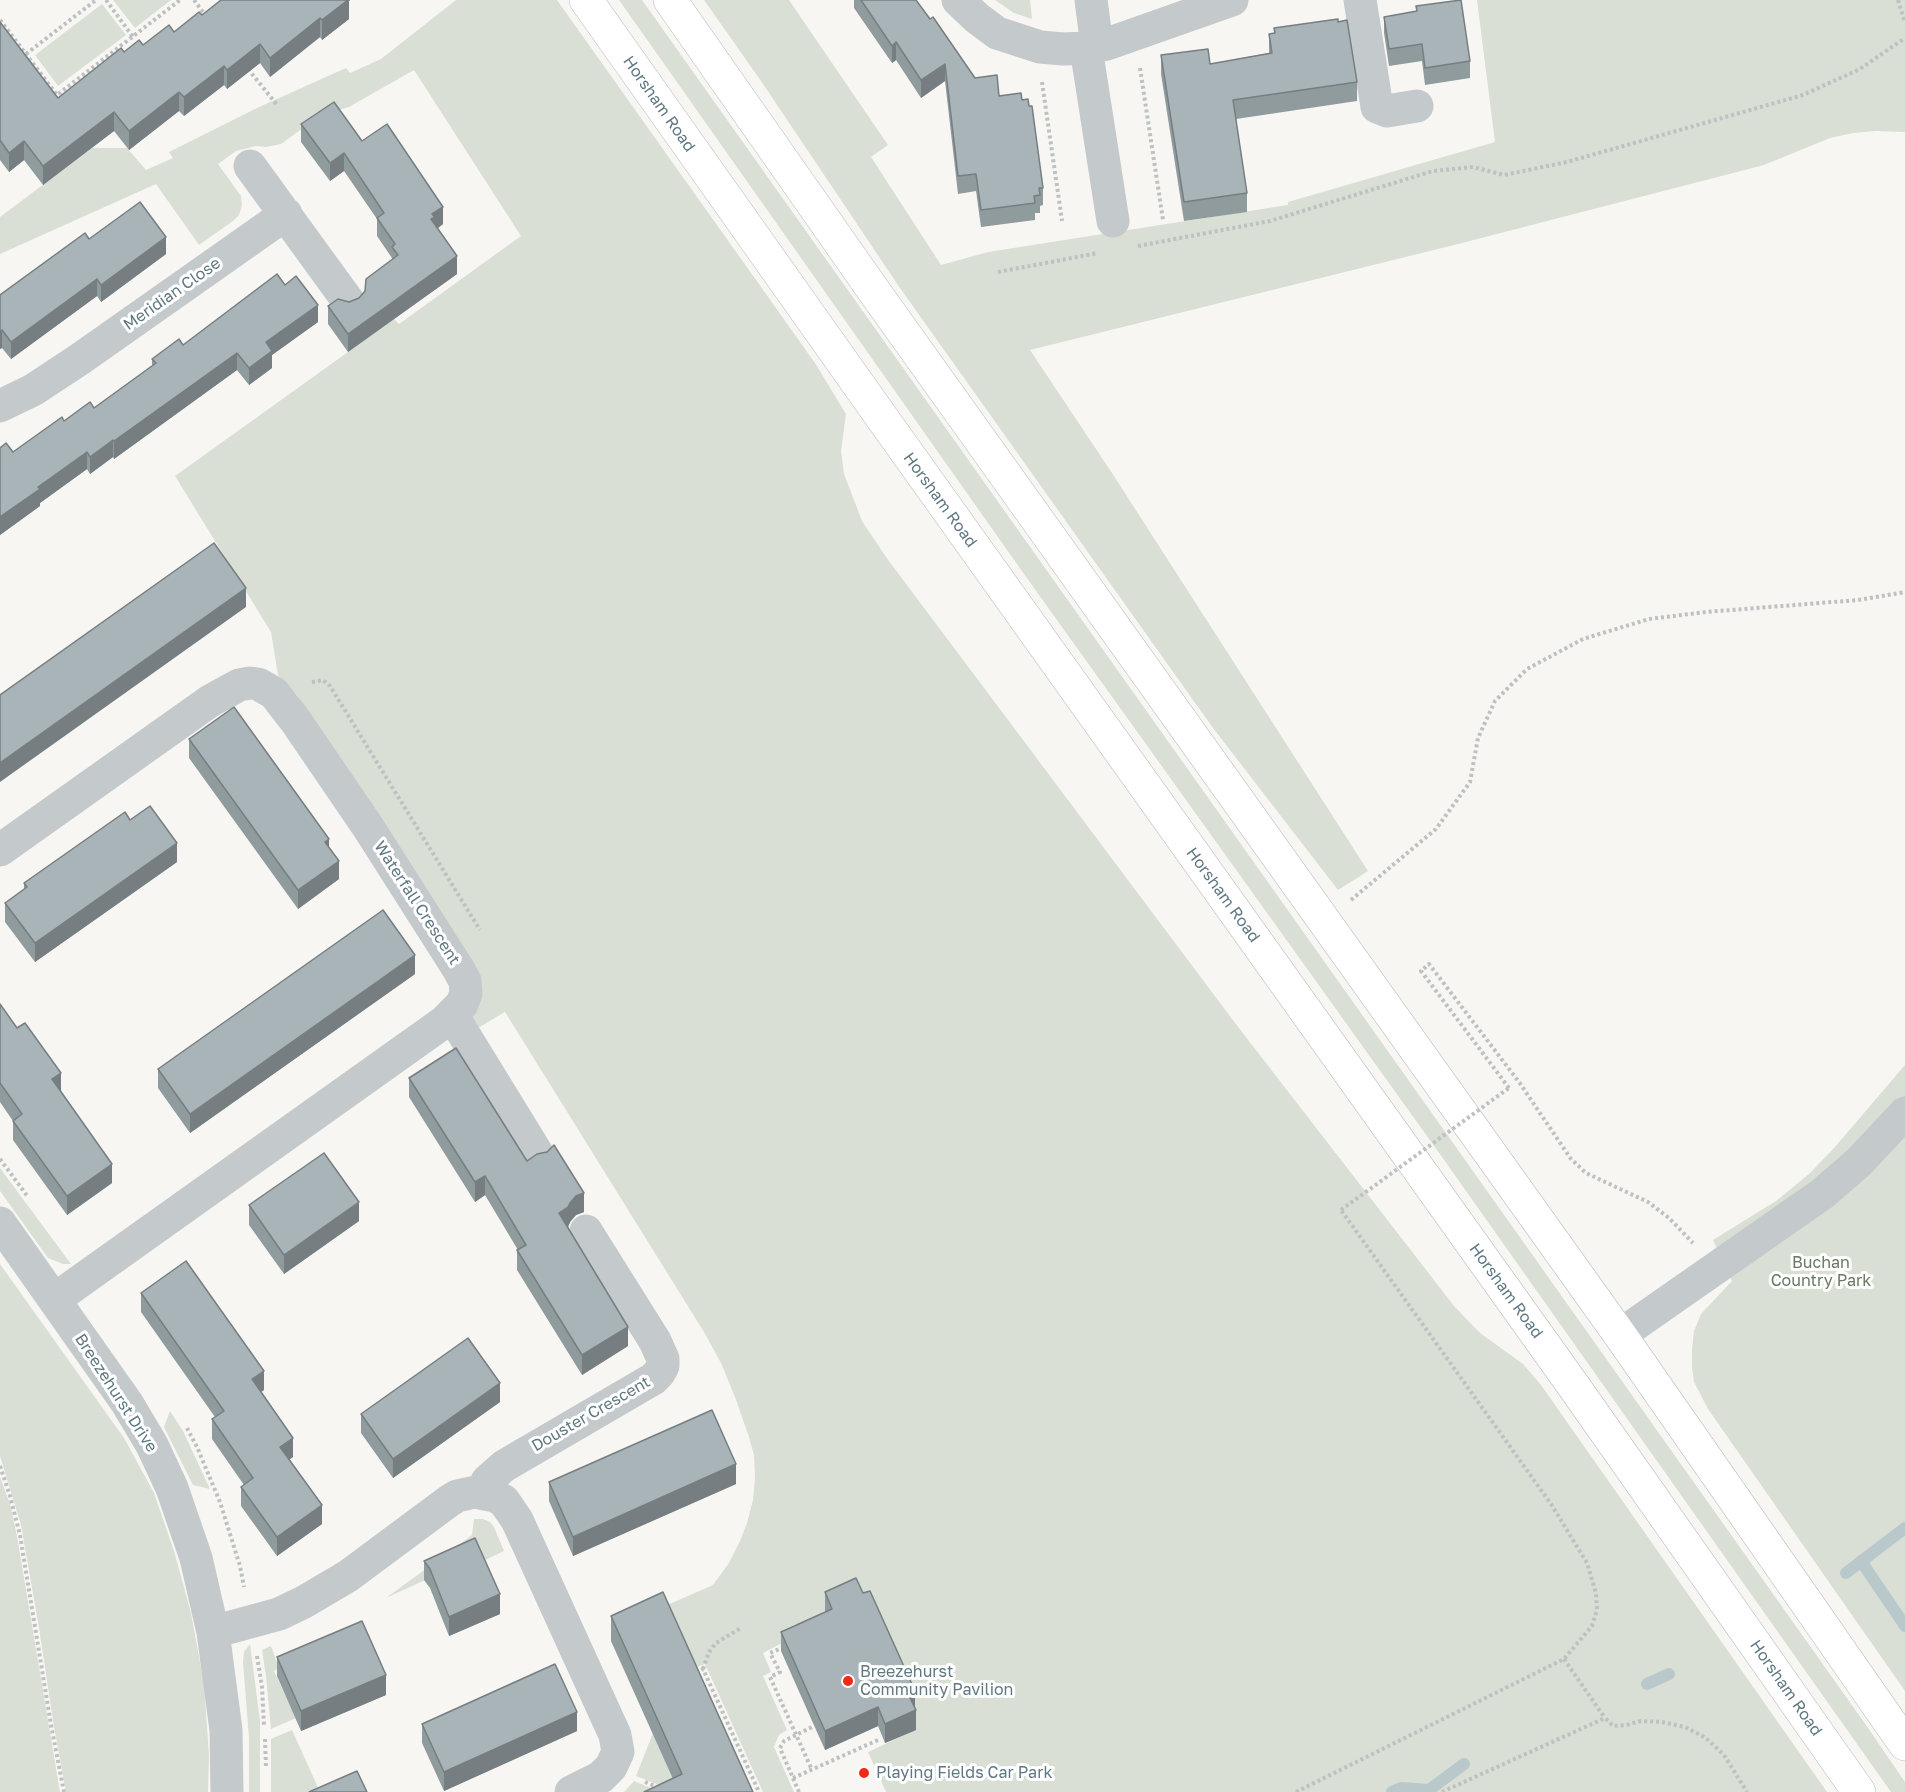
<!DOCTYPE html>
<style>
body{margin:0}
canvas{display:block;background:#f7f6f3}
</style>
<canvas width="1905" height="1792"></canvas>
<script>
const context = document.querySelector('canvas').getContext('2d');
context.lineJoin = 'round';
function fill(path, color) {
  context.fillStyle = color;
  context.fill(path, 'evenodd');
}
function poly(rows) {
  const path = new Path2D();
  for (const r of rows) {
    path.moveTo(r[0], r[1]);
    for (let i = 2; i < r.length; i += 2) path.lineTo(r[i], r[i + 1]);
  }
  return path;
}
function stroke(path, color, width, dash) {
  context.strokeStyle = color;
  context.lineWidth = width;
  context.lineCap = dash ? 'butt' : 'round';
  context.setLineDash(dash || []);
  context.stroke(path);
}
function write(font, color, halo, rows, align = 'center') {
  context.font = font + ' "Golos Text",sans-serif';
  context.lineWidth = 6;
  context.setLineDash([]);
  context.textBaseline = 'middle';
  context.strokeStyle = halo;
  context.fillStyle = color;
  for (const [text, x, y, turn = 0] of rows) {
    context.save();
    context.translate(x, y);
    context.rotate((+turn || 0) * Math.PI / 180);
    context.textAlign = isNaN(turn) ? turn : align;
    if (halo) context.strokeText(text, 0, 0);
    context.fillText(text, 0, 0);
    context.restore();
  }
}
fill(poly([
 [113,0,171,0,135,28],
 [456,0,557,0,815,363,846,414,841,451,844,474,862,521,886,557,1235,1023,1454,1306,1480,1333,1523,1364,1541,1385,1827,1792,886,1792,868,1752,915,1730,825,1611,814,1617,817,1625,801,1633,796,1624,783,1630,788,1640,763,1653,771,1672,763,1676,787,1730,779,1735,774,1747,794,1792,763,1792,705,1664,694,1668,619,1626,713,1585,729,1563,740,1541,747,1523,753,1500,755,1477,754,1455,748,1434,735,1397,721,1363,704,1332,505,1012,478,1028,471,1016,475,970,297,695,278,675,271,632,175,476,394,319,399,324,521,236,414,70,349,107,321,115,281,144,266,147,256,146,236,151,218,164,241,196,242,205,239,215,233,221,199,245,156,184,0,254,0,217,92,148,127,148,146,170,173,158,169,152,259,107,346,68,350,73,381,59],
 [619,0,642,0,1866,1725,1905,1782,1905,1792,1891,1792,1442,1157,1024,574],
 [704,0,789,0,888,145,871,157,941,265,988,252,1288,205,1288,202,1495,142,1477,0,1905,0,1905,132,1876,131,1853,133,1830,138,1764,165,1462,243,1030,350,1112,473,1368,871,1338,890,1213,728,900,288,761,81],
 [995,0,1030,0,1032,19,1014,13],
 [102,4,126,35,58,86,35,55],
 [1905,1065,1905,1691,1708,1409,1694,1382,1692,1368,1692,1349,1694,1331,1701,1314,1732,1281,1713,1240,1776,1201,1809,1174,1835,1147],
 [0,1168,71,1264,63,1264,48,1258,0,1191],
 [0,1264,124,1438,154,1493,174,1551,191,1613,204,1684,209,1756,208,1792,66,1792,54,1727,39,1628,21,1525,0,1456],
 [170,1411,183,1431,210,1489,193,1485,164,1427],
 [0,1477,10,1504,17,1536,60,1792,0,1792],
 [474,1519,483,1519,490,1522,494,1527,504,1551,483,1561,475,1557,386,1598,472,1535],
 [250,1644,260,1721,260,1792,249,1792,249,1738,243,1662,244,1652],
 [271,1646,279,1668,274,1671,296,1718,271,1729,266,1676,262,1650],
 [292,1730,320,1792,271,1792,271,1739],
 [653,1733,677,1788,672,1790,636,1776],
 [634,1781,661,1792,624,1792]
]), '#d9dfd4');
stroke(poly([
 [1861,1561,1905,1626],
 [1846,1573,1905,1528],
 [1647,1684,1669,1674],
 [1392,1792,1401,1788,1429,1790,1464,1764]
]), '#b9c9cb', 12);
const major = poly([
 [586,0,880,415,1575,1388,1859,1792],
 [670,0,876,294,1620,1335,1905,1744]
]);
stroke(major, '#b4bbbe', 34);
stroke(poly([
 [106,0,133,37],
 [194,0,206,16],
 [1898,0,1905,23],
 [0,20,57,95,180,0],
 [26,54,96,0],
 [1140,68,1163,220],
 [248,69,278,106],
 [1042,82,1062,221],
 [1138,246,1270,221,1433,171,1473,167,1504,175,1567,162,1803,95,1860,69,1905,38],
 [998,272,1098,253],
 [312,682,323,680,330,686,480,930],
 [1351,900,1436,829,1470,782,1478,738,1495,701,1527,669,1583,639,1649,619,1706,612,1858,600,1905,592],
 [1509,1088,1421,971,1429,964,1519,1082,1571,1159,1586,1173,1648,1202,1669,1218,1693,1243],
 [0,1159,28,1197],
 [187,1428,197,1447,220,1502,240,1566,244,1587],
 [0,1466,10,1496,20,1535,51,1725,64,1792],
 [784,1647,770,1653,780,1672,770,1677,812,1770],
 [257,1656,262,1687,264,1726],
 [1564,1659,1605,1718],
 [703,1669,709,1652,716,1643,741,1628],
 [696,1673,703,1669,759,1792],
 [265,1739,266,1768],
 [793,1778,878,1740],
 [645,1782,669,1792],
 [799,1792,780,1748,784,1741,814,1726],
 [1296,1792,1564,1659,1592,1626,1597,1610,1596,1593,1587,1563,1551,1504,1341,1210],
 [1442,1792,1605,1718,1613,1726,1626,1725,1641,1721,1662,1722,1685,1727,1706,1738,1724,1755,1747,1792]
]), '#bdc1c2', 4, [3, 3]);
stroke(poly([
 [958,0,977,18,997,33,1040,47,1063,49,1086,48,1107,44,1232,0],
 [1091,0,1097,46],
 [1360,0,1377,107,1387,111,1417,106],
 [1086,48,1113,221],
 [250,166,348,301],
 [0,406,33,390,80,359,286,214],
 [0,850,210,701,239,685,250,683,258,684,274,693,295,720,368,827,459,970,465,981,466,993,462,1004,444,1022,55,1299],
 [452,1015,538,1155],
 [0,1223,127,1403,152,1445,172,1488,196,1558,213,1632,226,1730,227,1792],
 [1620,1335,1822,1194,1859,1162,1905,1113],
 [483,1493,487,1481,504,1466,653,1379,659,1373,663,1366,663,1359,655,1341,586,1231],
 [213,1632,279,1614,304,1602,348,1576,449,1501,457,1496,475,1492,495,1496,504,1501,517,1520,615,1735,618,1752,611,1767,601,1777,571,1792]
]), '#c4c9cc', 33);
stroke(major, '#fff', 33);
stroke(poly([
 [1341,1210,1509,1088]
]), '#bdc1c2', 4, [3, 3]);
fill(poly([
 [221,0,350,0,349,1,349,19,322,40,320,37,270,77,260,63,227,89,224,85,184,116,179,111,129,150,114,131,43,185,24,160,9,172,0,160,0,22,58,98,124,52,143,45,174,32,202,15],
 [854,0,916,0,930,19,975,78,999,96,1022,100,1043,188,1043,205,1040,206,1040,213,1035,213,1035,220,981,227,976,191,958,194,945,81,921,98,896,60,892,63,854,8],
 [1416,6,1470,61,1470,78,1425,85,1422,61,1389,66,1384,33,1384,17,1416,12],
 [1338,22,1357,82,1357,101,1236,119,1247,193,1247,212,1184,221,1161,74,1161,55,1210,64,1269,53,1269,34,1274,33,1274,28],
 [301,124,362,141,443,224,438,228,457,274,348,352,328,324,328,306,349,302,359,298,392,259,392,258,377,236,377,219,344,171,330,181,301,142],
 [89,239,166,254,101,302,97,296,11,359,2,348,0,349,0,295],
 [285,285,318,322,272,355,272,368,249,385,237,370,114,459,113,457,90,474,87,469,40,503,40,506,0,535,0,448,13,452,64,421,94,408,152,366,152,359,183,345],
 [189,739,329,848,339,879,298,909,189,758],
 [130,820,177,862,35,962,5,922,5,903,24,889,24,883],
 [415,974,190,1133,158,1088,158,1069],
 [0,1004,61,1092,112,1183,67,1215,13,1140,13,1121,0,1102],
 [409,1078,527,1161,584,1212,576,1215,570,1222,568,1227,628,1346,582,1375,517,1270,517,1250,518,1250,485,1195,475,1202,409,1097],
 [249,1205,359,1221,284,1274,249,1225],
 [141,1293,264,1390,261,1392,293,1457,289,1459,322,1524,277,1556,241,1506,241,1487,244,1485,212,1439,212,1419,215,1417,141,1312],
 [500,1402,393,1478,361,1433,361,1414],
 [549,1482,736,1484,573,1556,549,1501],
 [424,1561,500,1614,449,1636,430,1588,424,1580],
 [825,1592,915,1708,916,1730,885,1743,878,1726,825,1750,781,1651,781,1632,825,1612],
 [611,1616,753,1792,673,1779,611,1641],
 [277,1657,386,1695,301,1731,277,1676],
 [422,1724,577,1731,444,1791,422,1743]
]), '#909b9e');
fill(poly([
 [340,0,350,0,349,1,349,19,322,40,322,20],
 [320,18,320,37,270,77,270,58],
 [896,42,896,60,892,63,892,46],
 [260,44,260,63,227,89,227,70],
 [945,64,945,81,921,98,921,80],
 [224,66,224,85,184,116,184,97],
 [179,92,179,111,129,150,129,131],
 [114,112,114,131,43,185,43,166],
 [24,141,24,160,9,172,9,153],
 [344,153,344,171,330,181,330,163],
 [443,207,443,224,435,230,431,219,432,214],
 [166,237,166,254,101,302,101,285],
 [457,256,457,274,348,352,348,334],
 [97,279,97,296,11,359,11,342],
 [318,305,318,322,272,355,272,368,249,385,249,368,266,342],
 [2,330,2,348,0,349,0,332],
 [237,353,237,370,114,459,114,441],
 [113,440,113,457,90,474,90,457],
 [87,452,87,469,40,503,40,506,0,535,0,517,38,487],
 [246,588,246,607,0,782,0,763],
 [329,839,329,858,325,842],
 [177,843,177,862,35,962,35,943],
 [339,861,339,879,298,909,298,890],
 [415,955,415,974,190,1133,190,1114],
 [61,1073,61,1092,52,1079],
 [112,1164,112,1183,67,1215,67,1196],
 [485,1176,485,1195,475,1202,475,1182],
 [584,1193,584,1212,576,1215,570,1222,568,1227,559,1232,559,1213,576,1196],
 [359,1202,359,1221,284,1274,284,1255],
 [628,1327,628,1346,582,1375,582,1355],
 [264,1371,264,1390,252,1398,252,1379],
 [500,1383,500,1402,393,1478,393,1459],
 [293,1438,293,1457,280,1466,280,1447],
 [736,1464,736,1484,573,1556,573,1537],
 [322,1505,322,1524,277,1556,277,1537],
 [500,1594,500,1614,449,1636,449,1617],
 [386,1675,386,1695,301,1731,301,1711],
 [915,1691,915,1710,908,1694],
 [878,1707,878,1726,825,1750,825,1731],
 [916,1710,916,1730,885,1743,885,1724],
 [577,1712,577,1731,444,1791,444,1772]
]), '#767e81');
const building = poly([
 [221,0,348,0,322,20,320,18,270,58,260,44,227,70,224,66,184,97,179,92,129,131,114,112,43,166,24,141,9,153,0,140,0,22,58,98,121,48,124,52,139,40,143,45,169,25,174,32,199,12,202,15,221,0],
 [861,0,916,0,930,19,933,17,975,78,997,75,999,96,1021,93,1022,100,1028,99,1029,106,1032,106,1043,188,1039,188,1040,195,1034,196,1035,203,981,210,976,174,958,176,945,64,921,80,896,42,892,46,861,0],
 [1461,0,1470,61,1425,68,1422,44,1389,49,1384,17,1417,11,1416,6,1461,0],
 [1338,19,1338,22,1347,20,1357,82,1233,100,1247,193,1184,202,1161,55,1208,49,1210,64,1272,53,1269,34,1275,33,1274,28,1338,19],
 [334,102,362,141,387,124,443,207,432,214,435,217,431,219,457,256,348,334,328,306,338,299,349,302,359,298,365,291,366,279,398,255,392,247,395,244,377,218,384,213,344,153,330,163,301,124,334,102],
 [140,202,166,237,101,285,97,279,11,342,2,330,0,332,0,295,85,233,89,239,140,202],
 [277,274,285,285,296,276,318,305,266,342,272,351,249,368,237,353,114,441,113,440,90,457,87,452,38,487,40,489,0,517,0,448,6,443,13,452,62,417,64,421,90,402,94,408,156,363,152,359,179,339,183,345,277,274],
 [214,543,246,588,0,763,0,695,214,543],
 [234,707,329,839,325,842,339,861,298,890,189,739,234,707],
 [150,806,177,843,35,943,5,903,27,887,24,883,125,812,130,820,150,806],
 [383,910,415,955,190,1114,158,1069,383,910],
 [0,1004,17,1028,25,1023,61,1073,52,1079,112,1164,67,1196,13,1121,22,1114,0,1083,0,1004],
 [456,1048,527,1161,537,1154,547,1152,554,1145,584,1193,576,1196,570,1203,568,1207,559,1213,628,1327,582,1355,517,1250,526,1245,485,1176,475,1182,409,1078,456,1048],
 [324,1153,359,1202,284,1255,249,1205,324,1153],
 [186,1261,264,1371,252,1379,293,1438,280,1447,322,1505,277,1537,241,1487,253,1478,212,1419,224,1411,141,1293,186,1261],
 [468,1338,500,1383,393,1459,361,1414,468,1338],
 [712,1410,736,1464,573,1537,549,1482,712,1410],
 [475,1538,500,1594,449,1617,430,1569,424,1561,475,1538],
 [856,1578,863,1593,870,1591,915,1691,908,1694,916,1710,885,1724,878,1707,825,1731,781,1632,832,1609,825,1592,856,1578],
 [663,1592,753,1792,644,1792,682,1774,611,1616,663,1592],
 [362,1621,386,1675,301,1711,277,1657,362,1621],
 [555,1664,577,1712,444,1772,422,1724,555,1664],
 [357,1771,367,1792,309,1792,357,1771]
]);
fill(building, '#a8b4b8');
stroke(building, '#767e81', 1.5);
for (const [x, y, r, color] of [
 [848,1681,6,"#f32917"],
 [864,1773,6,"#f32917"]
]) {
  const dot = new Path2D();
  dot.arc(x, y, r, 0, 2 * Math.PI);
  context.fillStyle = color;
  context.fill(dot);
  stroke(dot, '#fff', 2);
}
write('16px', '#5f7881', '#fff', [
 ["Horsham Road",659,104,55],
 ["Meridian Close",172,294,-35],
 ["Horsham Road",940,500,54],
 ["Horsham Road",1223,895,54],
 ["Waterfall Crescent",417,903,57],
 ["Horsham Road",1506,1291,54],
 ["Breezehurst Drive",116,1393,57],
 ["Douster Crescent",591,1414,-30],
 ["Horsham Road",1786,1688,55]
]);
write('16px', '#67795f', '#fff', [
 ["Buchan",1821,1263],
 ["Country Park",1821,1281]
]);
write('16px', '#5f7881', '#fff', [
 ["Breezehurst",860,1672],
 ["Community Pavilion",860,1690],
 ["Playing Fields Car Park",876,1773]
], 'left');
</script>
